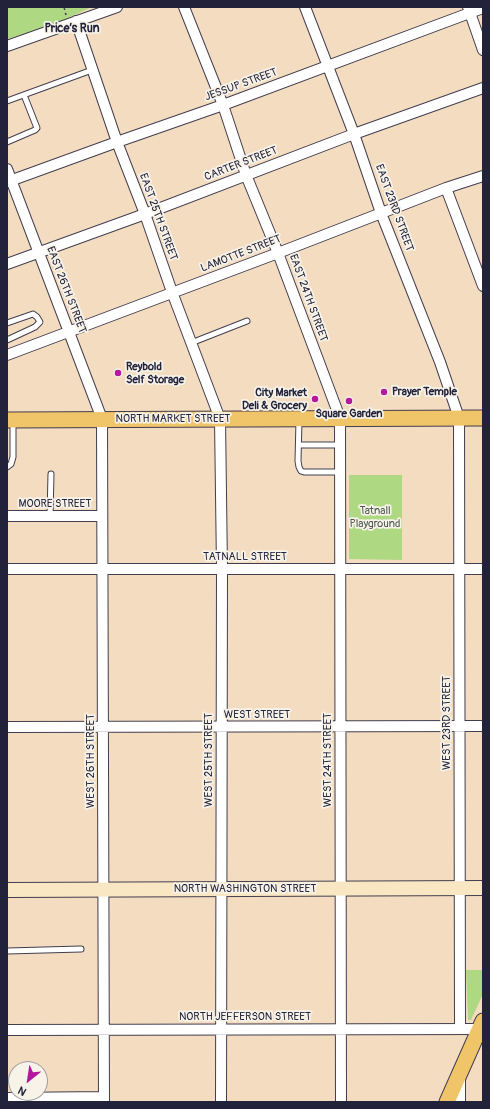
<!DOCTYPE html>
<meta charset="utf-8">
<style>
body{margin:0}
#map{position:relative;width:490px;height:1109px;overflow:hidden;background:#f4dcc1;font-family:Pangolin,sans-serif}
canvas{display:block}
.frame{position:absolute;inset:0;border:8px solid #22223b;pointer-events:none}
.north{position:absolute;left:8px;top:1061px;width:40px;height:40px;box-sizing:border-box;background:#f7f3e8;border:1px solid #a29fa3;border-radius:50%;rotate:210deg;font-size:11px;font-weight:700;line-height:16px;text-align:center;color:#22223b}
.north::after{content:'';display:block;margin:auto;width:14px;height:18px;background:#b5179e;clip-path:polygon(50% 0,100% 100%,50% 72%,0 100%)}
</style>
<div id="map">
<canvas width="490" height="1109"></canvas>
<div class="frame"></div>
<div class="north">N</div>
</div>
<script>
const context = document.querySelector('canvas').getContext('2d');
context.lineJoin = 'round';
function fill(path, color) {
  context.fillStyle = color;
  context.fill(path, 'evenodd');
}
function poly(rows) {
  const path = new Path2D();
  for (const r of rows) {
    path.moveTo(r[0], r[1]);
    for (let i = 2; i < r.length; i += 2) path.lineTo(r[i], r[i + 1]);
  }
  return path;
}
function stroke(path, color, width, dash) {
  context.strokeStyle = color;
  context.lineWidth = width;
  context.lineCap = dash ? 'butt' : 'round';
  context.setLineDash(dash || []);
  context.stroke(path);
}
function write(font, color, halo, rows, align = 'center') {
  context.font = font + ' Pangolin,sans-serif';
  context.lineWidth = 3.5;
  context.setLineDash([]);
  context.textBaseline = 'middle';
  context.strokeStyle = halo;
  context.fillStyle = color;
  for (const [text, x, y, turn = 0] of rows) {
    context.save();
    context.translate(x, y);
    context.rotate((+turn || 0) * Math.PI / 180);
    context.textAlign = isNaN(turn) ? turn : align;
    if (halo) context.strokeText(text, 0, 0);
    context.fillText(text, 0, 0);
    context.restore();
  }
}
fill(poly([
 [7,7,92,7,53,25,7,39],
 [349,475,402,475,402,560,349,559],
 [466,970,483,970,483,994,471,1020,468,1020]
]), '#afd883');
const service = poly([
 [7,101,92,70],
 [7,142,35,130,37,128,24,95],
 [7,323,33,314,37,317,40,322,35,327,7,340],
 [191,343,247,321],
 [299,420,298,461,299,467,301,471,304,472,340,472],
 [299,445,340,445],
 [7,467,11,464,13,457,13,422],
 [50,516,51,474],
 [7,951,81,949]
]);
const minor = poly([
 [184,7,223,105,246,175,278,253,340,418,341,1102],
 [305,7,354,134,381,213,440,362,459,418,460,1029],
 [468,7,483,50],
 [76,21,117,142,145,214,172,292,220,419,222,569,221,1102],
 [7,46,117,7],
 [7,169,102,419,104,1102],
 [7,182,117,142,223,105,483,8],
 [446,188,483,286],
 [7,264,145,214,354,134,483,88],
 [7,355,278,253,446,188,483,176],
 [7,516,102,516],
 [7,569,483,569],
 [7,727,483,726],
 [7,1030,483,1029],
 [460,1078,460,1102],
 [7,1098,104,1097]
]);
const secondary = poly([
 [7,890,483,888]
]);
const primary = poly([
 [7,420,483,418],
 [447,1102,483,1021]
]);
stroke(service, '#423e4f', 7);
stroke(minor, '#423e4f', 12);
stroke(secondary, '#423e4f', 16);
stroke(primary, '#423e4f', 17);
stroke(poly([
 [64,7,66,15]
]), '#423e4f', 1.5, [3, 3]);
stroke(service, '#fff', 5);
stroke(minor, '#fff', 10);
stroke(secondary, '#f9e7c3', 14);
stroke(primary, '#f0c469', 15);
for (const [x, y, r, color] of [
 [118,373,4,"#b5179e"],
 [384,392,4,"#b5179e"],
 [315,399,4,"#b5179e"],
 [349,401,4,"#b5179e"]
]) {
  const dot = new Path2D();
  dot.arc(x, y, r, 0, 2 * Math.PI);
  context.fillStyle = color;
  context.fill(dot);
  stroke(dot, '#f7f3e8', 1.5);
}
write('11px', '#22223b', '#f7f3e8', [
 ["JESSUP STREET",241,85,-20],
 ["CARTER STREET",241,164,-21],
 ["EAST 23RD STREET",394,208,70],
 ["EAST 25TH STREET",158,217,70],
 ["LAMOTTE STREET",241,254,-21],
 ["EAST 26TH STREET",66,290,69],
 ["EAST 24TH STREET",308,298,70],
 ["NORTH MARKET STREET",173,419],
 ["MOORE STREET",55,504],
 ["TATNALL STREET",245,557],
 ["WEST STREET",257,715],
 ["WEST 23RD STREET",447,723,-90],
 ["WEST 25TH STREET",209,760,-90],
 ["WEST 24TH STREET",328,760,-90],
 ["WEST 26TH STREET",91,761,-90],
 ["NORTH WASHINGTON STREET",245,889],
 ["NORTH JEFFERSON STREET",245,1017]
]);
write('bold 11px', '#22223b', '#f7f3e8', [
 ["Reybold",126,367],
 ["Self Storage",126,380],
 ["Prayer Temple",392,392],
 ["City Market",307,393,"right"],
 ["Deli & Grocery",307,406,"right"],
 ["Square Garden",349,414,"center"]
], 'left');
write('11px', '#4c5951', '#f7f3e8', [
 ["Tatnall",375,511],
 ["Playground",375,524]
]);
write('bold 12px', '#22223b', '#f7f3e8', [
 ["Price’s Run",72,29]
]);
</script>
